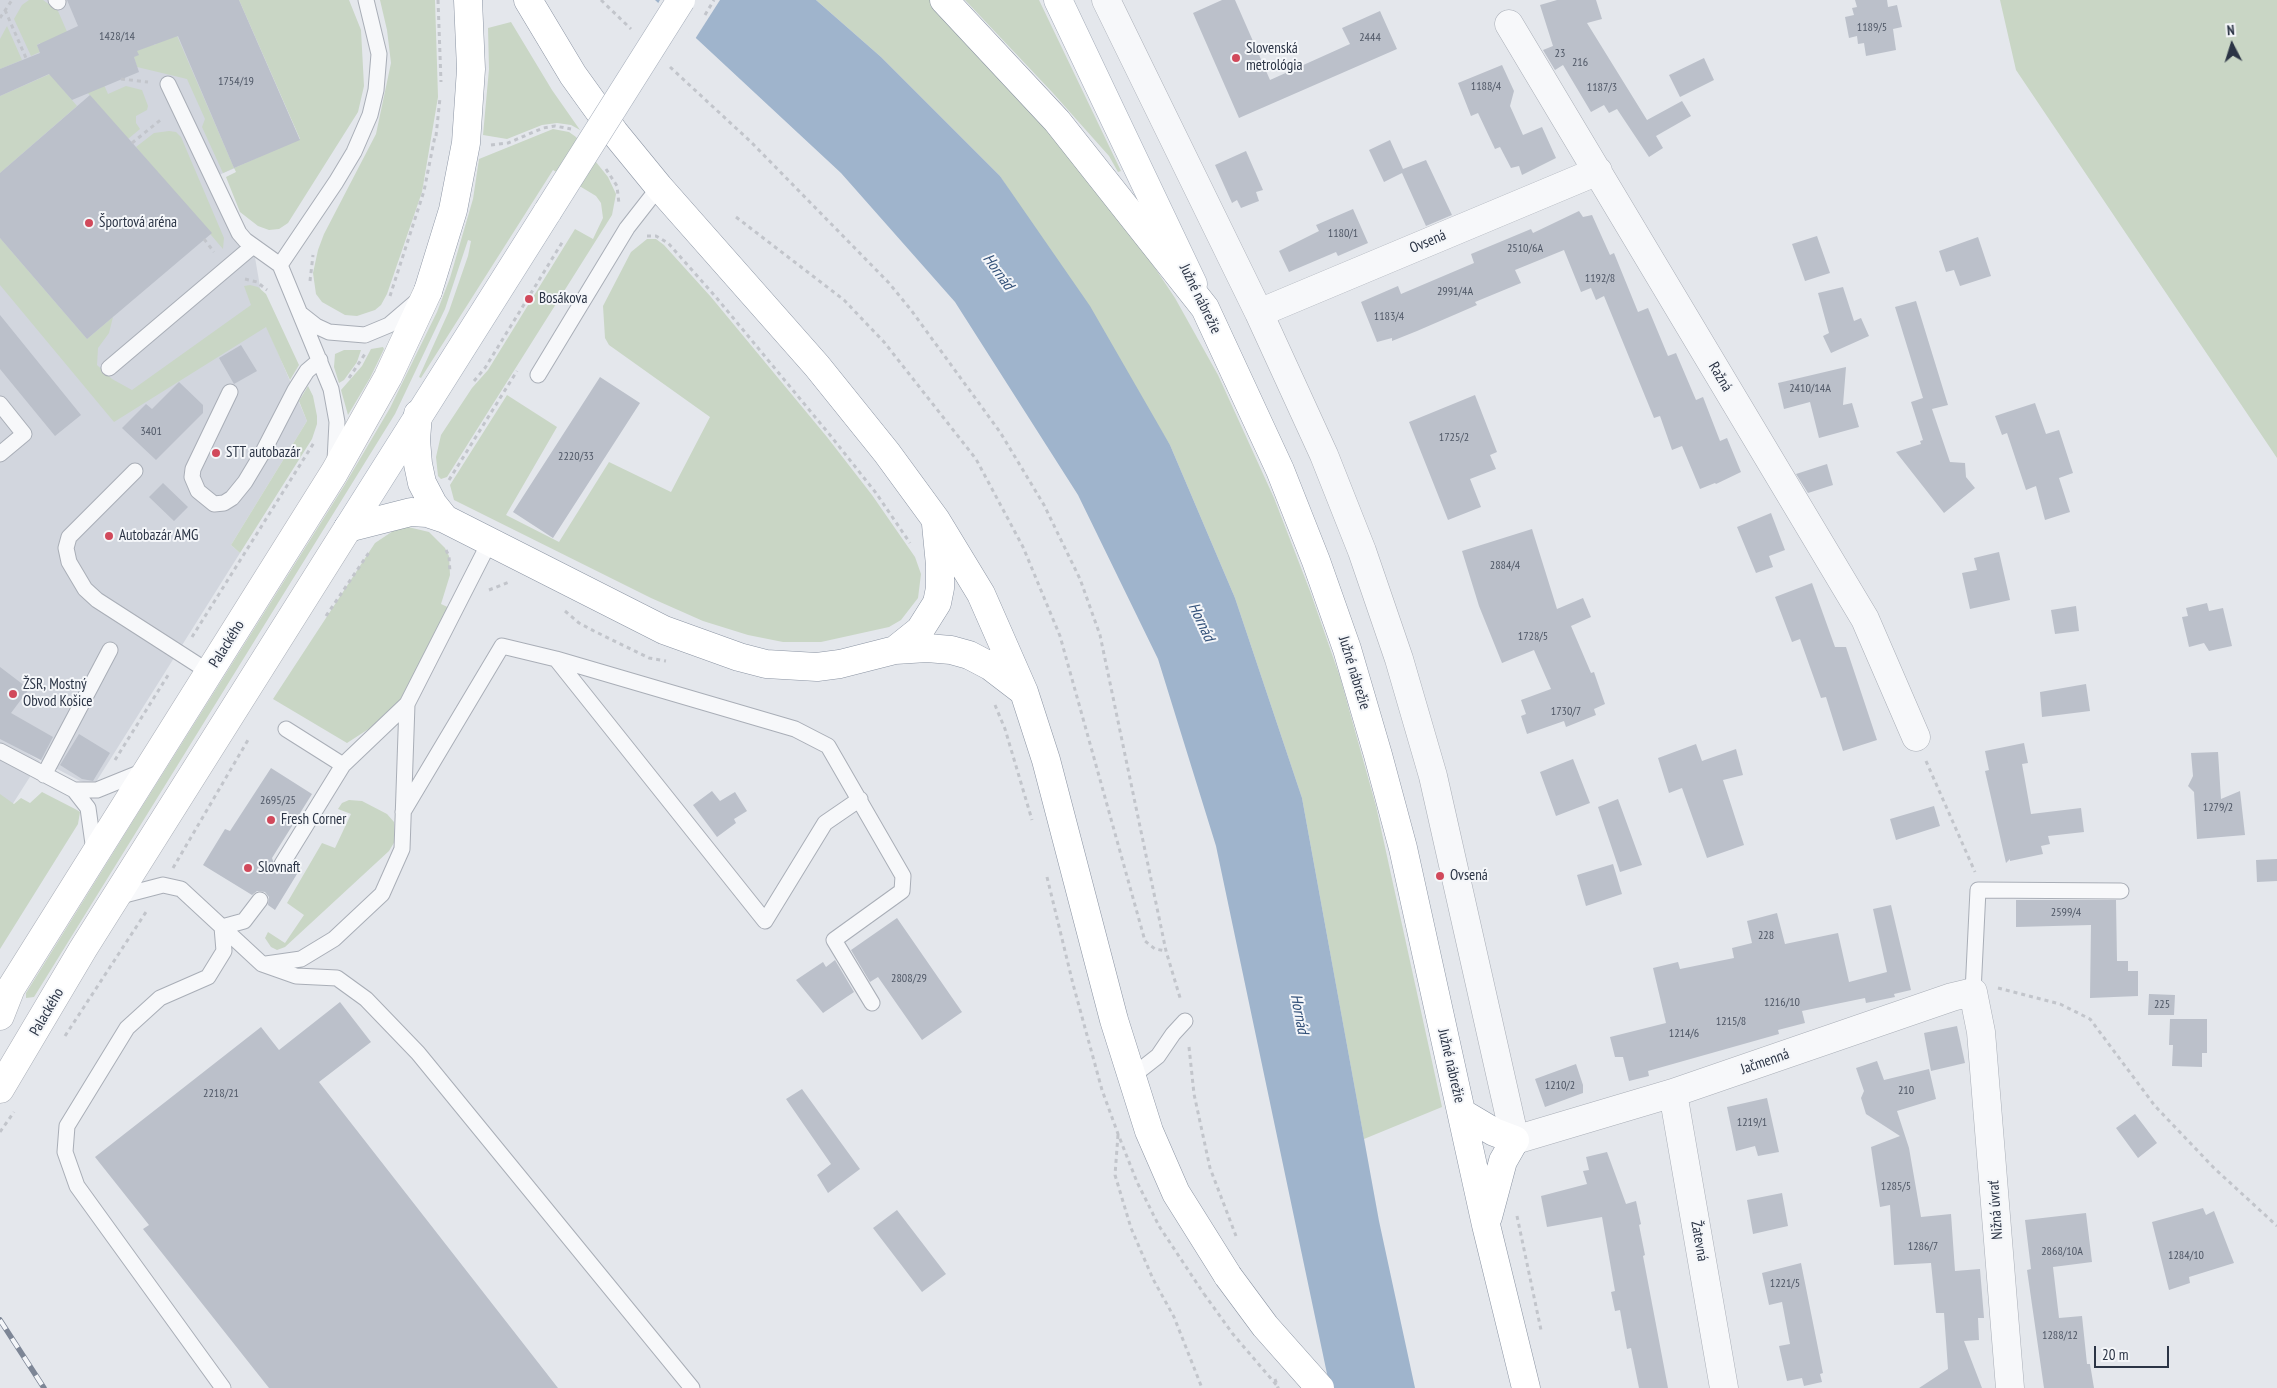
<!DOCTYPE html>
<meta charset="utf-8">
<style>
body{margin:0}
#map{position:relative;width:2277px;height:1388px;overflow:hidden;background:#e4e7ec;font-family:"PT Sans Narrow",sans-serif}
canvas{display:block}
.north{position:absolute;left:2207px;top:20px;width:50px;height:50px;-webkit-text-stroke:4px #f4f6f9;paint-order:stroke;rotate:355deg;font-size:14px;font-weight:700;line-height:20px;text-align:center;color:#2b3445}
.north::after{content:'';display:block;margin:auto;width:18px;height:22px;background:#2b3445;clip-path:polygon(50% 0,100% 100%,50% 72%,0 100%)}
.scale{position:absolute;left:2094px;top:1346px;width:75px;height:22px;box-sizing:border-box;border:2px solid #2b3445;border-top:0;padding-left:6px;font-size:15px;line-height:18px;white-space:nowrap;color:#2b3445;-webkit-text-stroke:4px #f4f6f9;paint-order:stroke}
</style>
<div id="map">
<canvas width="2277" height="1388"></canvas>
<div class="north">N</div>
<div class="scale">20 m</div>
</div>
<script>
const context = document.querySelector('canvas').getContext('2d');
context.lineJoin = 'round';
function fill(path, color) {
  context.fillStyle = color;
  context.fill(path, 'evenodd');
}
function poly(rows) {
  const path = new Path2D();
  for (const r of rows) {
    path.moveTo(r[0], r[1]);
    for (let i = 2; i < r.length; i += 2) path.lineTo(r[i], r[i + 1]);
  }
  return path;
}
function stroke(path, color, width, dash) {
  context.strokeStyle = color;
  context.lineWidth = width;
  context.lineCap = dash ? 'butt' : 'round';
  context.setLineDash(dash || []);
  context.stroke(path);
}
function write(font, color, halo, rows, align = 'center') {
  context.font = font + ' "PT Sans Narrow",sans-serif';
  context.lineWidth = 4;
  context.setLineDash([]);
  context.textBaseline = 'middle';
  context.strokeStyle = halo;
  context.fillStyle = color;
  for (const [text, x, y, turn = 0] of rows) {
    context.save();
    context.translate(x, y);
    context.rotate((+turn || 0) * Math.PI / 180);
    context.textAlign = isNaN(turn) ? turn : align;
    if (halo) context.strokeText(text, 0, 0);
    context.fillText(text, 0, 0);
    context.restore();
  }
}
fill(poly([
 [0,0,239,0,300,140,212,178,253,246,267,327,307,421,231,545,240,553,96,782,87,783,80,781,25,752,40,761,0,824]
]), '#d2d6de');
fill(poly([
 [29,0,43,0,58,11,68,34,41,46,40,43,37,45,40,52,31,56,14,19,22,5],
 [239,0,349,0,361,30,364,86,358,112,288,223,279,229,269,230,258,226,240,212,226,177,236,172,234,168,223,173,202,127,205,119,187,79,137,67,134,57,137,51,150,38,153,45,155,45,172,24,234,168,300,139],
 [380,0,435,0,438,97,422,192,387,294,381,305,375,310,357,316,345,315,322,302,316,294,313,273,318,250,324,234,376,134,391,63,387,30],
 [816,0,931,0,1015,89,1125,223,1175,298,1218,375,1274,498,1310,591,1340,677,1376,806,1442,1107,1364,1139,1302,798,1235,598,1170,445,1000,176,881,57],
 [965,0,1039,0,1121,171,1118,172,1109,156,1052,92],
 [2000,0,2277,0,2277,458,2016,70],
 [511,22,552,90,580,130,571,125,557,123,542,125,507,139,483,135,489,69,488,28],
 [7,26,22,60,0,69,0,39],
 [50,74,77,106,0,173,0,96],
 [101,78,108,94,126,86,142,90,148,106,147,110,136,116,136,123,140,129,128,139,80,84],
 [553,129,569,132,576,137,608,177,616,194,612,215,447,477,441,479,438,476,436,457,441,435,472,388,488,370,575,229,593,239,603,218,601,203,596,196,553,170,421,378,419,377,449,311,468,256,471,241,468,240,445,309,395,414,34,997,26,998,26,993,133,821,344,486,390,408,437,312,450,278,473,199,479,159],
 [169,131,176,132,181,137,224,238,223,249,136,147,154,133],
 [0,238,87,339,113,317,109,333,98,348,97,365,112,379,132,390,251,305,244,286,250,285,258,287,266,294,299,365,290,380,266,327,114,422,0,285],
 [647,239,656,239,664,245,711,297,827,437,872,495,915,557,921,574,918,598,901,620,889,627,821,642,783,642,748,635,703,621,651,598,454,500,450,485,507,395,557,427,506,515,559,542,609,462,671,492,710,417,609,345,605,338,603,306,631,252],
 [383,347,384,349,370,378,348,415,341,390,362,366,371,349],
 [361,350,357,362,344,380,339,383,334,367,335,354,344,350],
 [308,386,313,396,317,416,317,424,312,439,240,553,231,545,307,421,299,401],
 [408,527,429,532,445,548,449,556,450,575,441,604,456,611,407,704,347,743,273,699,375,543,396,529],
 [42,792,77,810,80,812,78,824,0,949,0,794,14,804,21,798,30,803],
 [349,800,362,801,387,814,394,822,395,841,389,851,285,947,277,950,271,947,265,938,268,932,285,943,304,915,287,903,322,843,335,848,351,814,338,809,342,803]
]), '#c9d6c5');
fill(poly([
 [655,0,816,0,881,57,1000,176,1090,306,1170,445,1235,598,1302,798,1379,1221,1415,1388,1330,1388,1216,846,1158,659,1078,495,955,302,841,173]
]), '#9fb4cc');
fill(poly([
 [660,0,720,0,695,39,657,5]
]), '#e4e7ec');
fill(poly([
 [67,0,239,0,300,140,234,168,178,36,137,51,139,55,134,57,139,72,72,100,49,74,0,96,0,69,40,53,37,45,78,26],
 [1222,0,1235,0,1270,80,1350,44,1342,28,1380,11,1397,49,1239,118,1193,13],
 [1557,0,1596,0,1602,19,1587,23,1647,120,1682,101,1691,116,1656,136,1663,148,1649,157,1617,109,1609,113,1604,105,1591,112,1563,65,1555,70,1543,50,1553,46,1540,5],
 [1855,0,1887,0,1888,7,1897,5,1902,27,1893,29,1896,50,1866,56,1864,43,1858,44,1857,36,1849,38,1845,17,1854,15,1852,8,1857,7],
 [1704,58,1714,80,1680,97,1669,75],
 [1502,65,1514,91,1510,106,1523,135,1542,127,1556,158,1522,175,1519,166,1511,168,1500,147,1495,149,1478,113,1471,116,1458,83],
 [90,95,212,233,87,339,0,238,0,173],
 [1390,140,1403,169,1426,160,1452,215,1426,226,1402,173,1384,182,1369,150],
 [1246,151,1263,190,1256,192,1259,201,1241,208,1237,200,1232,203,1215,165],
 [1353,209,1368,243,1338,256,1336,252,1289,272,1279,251,1319,231,1316,225],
 [1579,211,1583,217,1592,215,1610,255,1614,253,1638,312,1648,308,1668,356,1676,353,1696,400,1703,397,1720,441,1727,438,1741,472,1716,484,1715,483,1700,489,1682,446,1672,450,1660,416,1654,418,1604,296,1596,300,1591,288,1581,292,1564,250,1515,270,1521,283,1475,302,1477,305,1417,331,1392,341,1392,338,1377,342,1361,302,1398,286,1401,294,1474,263,1471,254,1531,229,1533,233],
 [1817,236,1830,273,1805,281,1792,244],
 [1978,237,1991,276,1960,286,1954,270,1946,272,1939,251],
 [1843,287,1854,321,1861,318,1869,336,1831,353,1823,336,1829,333,1818,293],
 [1916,301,1948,405,1932,409,1950,462,1965,463,1966,477,1975,488,1944,513,1896,452,1921,444,1920,441,1923,440,1911,402,1923,398,1895,307],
 [0,315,81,415,55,436,0,369],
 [241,345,257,371,234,384,219,358],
 [1846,367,1843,405,1852,403,1859,427,1819,438,1810,402,1784,409,1778,383],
 [600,377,640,403,553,538,513,512],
 [179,382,203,405,203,413,156,460,122,428,146,404,152,409],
 [1475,395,1497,452,1490,455,1496,469,1470,479,1481,507,1448,520,1409,422],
 [2035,403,2046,434,2059,430,2073,473,2059,478,2070,512,2045,520,2036,486,2026,490,2007,433,2002,435,1995,416],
 [1827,464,1833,485,1808,493,1796,474],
 [163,483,188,507,174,521,149,497],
 [1771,513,1785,550,1769,556,1773,567,1756,573,1737,527],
 [1532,529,1557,609,1583,598,1591,617,1571,626,1591,673,1594,672,1605,704,1594,709,1596,715,1566,727,1564,721,1527,734,1521,716,1526,714,1521,700,1551,689,1534,650,1502,663,1479,606,1462,551],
 [1999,552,2010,600,1970,609,1962,573,1977,570,1974,558],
 [1812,583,1835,647,1846,647,1877,740,1843,751,1826,697,1821,698,1800,639,1792,642,1775,597],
 [2207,603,2209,611,2223,608,2232,646,2209,651,2204,643,2189,647,2182,617,2188,616,2186,608],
 [2076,606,2079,631,2055,634,2051,610],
 [0,667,29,689,11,713,53,737,41,760,0,739],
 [2086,684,2090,711,2042,717,2040,692],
 [79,734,110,753,93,781,82,779,60,765],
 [2024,743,2028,763,2022,764,2031,814,2081,808,2084,832,2048,836,2050,844,2041,846,2043,854,2010,861,2010,859,2006,863,1985,771,1989,770,1985,751],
 [1696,744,1702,761,1736,749,1743,775,1723,780,1744,845,1707,858,1682,788,1669,793,1658,758],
 [2218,752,2221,799,2240,791,2245,835,2197,839,2194,792,2188,786,2193,776,2191,753],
 [1573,759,1590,803,1556,816,1540,772],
 [271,768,312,794,272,858,277,872,282,873,290,869,297,874,275,910,268,905,269,897,265,892,257,891,252,895,203,865,225,829,230,831],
 [712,791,720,801,735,792,747,811,734,819,736,823,717,837,693,805],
 [1618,799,1642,865,1620,872,1598,807],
 [1934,806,1940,826,1896,840,1890,819],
 [2277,859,2277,881,2257,882,2256,860],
 [1613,864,1622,894,1586,906,1577,875],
 [2016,900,2116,900,2117,961,2128,961,2128,971,2138,971,2138,996,2090,998,2091,925,2016,927],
 [1891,905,1911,990,1894,994,1895,997,1866,1003,1865,998,1802,1011,1805,1023,1778,1030,1779,1034,1648,1071,1649,1076,1629,1081,1623,1057,1615,1057,1610,1037,1666,1023,1653,968,1678,962,1680,969,1734,958,1732,948,1752,943,1747,921,1777,913,1785,944,1838,933,1849,982,1887,972,1873,909],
 [897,918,962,1012,922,1040,878,977,870,982,851,950],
 [835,960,854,992,823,1013,796,980,823,962,826,967],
 [2149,994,2175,995,2174,1015,2148,1015],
 [340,1002,371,1042,319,1082,558,1388,269,1388,143,1229,149,1225,95,1157,261,1027,279,1050],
 [2170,1019,2207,1019,2207,1053,2202,1053,2202,1067,2172,1066,2173,1045,2169,1045],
 [1957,1026,1965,1063,1931,1071,1924,1033],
 [1877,1061,1884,1080,1929,1069,1936,1099,1897,1111,1909,1148,1921,1217,1951,1214,1955,1271,1980,1269,1984,1318,1978,1318,1979,1340,1964,1341,1982,1388,1919,1388,1948,1369,1944,1313,1936,1313,1931,1263,1894,1265,1890,1205,1880,1207,1871,1147,1900,1136,1866,1114,1861,1098,1864,1091,1856,1068],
 [1576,1064,1583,1085,1583,1093,1545,1107,1535,1079],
 [802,1089,860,1169,828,1193,817,1175,831,1164,786,1099],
 [1767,1098,1779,1152,1758,1156,1755,1146,1736,1151,1727,1107],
 [2135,1114,2157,1143,2138,1158,2116,1128],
 [1607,1152,1626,1204,1636,1201,1641,1224,1639,1225,1645,1255,1643,1256,1668,1388,1639,1388,1631,1348,1627,1349,1620,1310,1615,1311,1611,1292,1615,1291,1602,1217,1547,1227,1541,1196,1587,1184,1583,1171,1589,1170,1586,1157],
 [1782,1193,1788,1226,1753,1234,1747,1200],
 [2203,1208,2206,1215,2214,1211,2234,1263,2189,1277,2190,1283,2169,1290,2152,1222],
 [897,1210,946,1274,922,1292,873,1228],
 [2086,1213,2092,1262,2053,1267,2059,1318,2082,1316,2087,1364,2090,1364,2094,1388,2044,1388,2027,1270,2031,1269,2025,1220],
 [1801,1263,1823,1373,1820,1374,1822,1382,1804,1386,1802,1378,1787,1381,1779,1346,1790,1344,1782,1302,1769,1305,1762,1273]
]), '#bbc0ca');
const lane = poly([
 [56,0,58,2],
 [168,84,239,233,245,240,280,265,331,389,337,422,335,461],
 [280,265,336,182,354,152,370,115,376,90,379,54,366,0],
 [302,315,316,326,329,332,365,335,389,325,417,301],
 [109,368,253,246],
 [538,375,627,228,659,187],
 [230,392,193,469,192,477,198,491,214,504,224,503,232,498,245,482,263,452,295,390,307,371,320,360],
 [0,404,24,434,0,454],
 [135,471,69,537,66,548,69,562,85,589,97,600,209,672],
 [556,659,795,729,828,746,903,876,902,891,834,940,872,1003],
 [286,729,343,765],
 [0,751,74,790,97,790,144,771],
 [44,775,110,650],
 [74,790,88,808,94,851],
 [403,812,502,646,556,659,765,921,825,823,860,799],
 [282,864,343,765,407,704,489,543],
 [117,897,163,885,181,889,262,964,296,976,337,978,366,999,418,1053,692,1388],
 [222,927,224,951,208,977,160,998,127,1028,67,1126,65,1152,77,1186,223,1388],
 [222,927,244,921,260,900],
 [266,964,301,959,334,939,382,894,402,849,407,704],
 [1973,992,1978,890,2121,891],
 [1130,1078,1158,1056,1173,1034,1185,1021]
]);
const street = poly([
 [1106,0,1259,313,1324,455,1362,551,1399,659,1433,776,1515,1140,1673,1093,1952,997,1973,992,1981,1032,2010,1388],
 [1509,24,1865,619,1916,737],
 [1259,313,1598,171],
 [1673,1093,1724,1388]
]);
const secondary = poly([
 [0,1016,11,988,334,473,388,377,428,291],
 [0,1089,83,949,348,528]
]);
const primary = poly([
 [1058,0,1193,284],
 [348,528,548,211]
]);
const highway = poly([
 [528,0,573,75,614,132,659,187,817,366,887,453,936,520,981,594,1024,692,1046,760,1114,1020,1149,1131,1176,1193,1228,1276],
 [944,0,1057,121,1205,308,1280,470,1316,561,1347,649,1378,755,1403,848,1486,1225,1526,1388],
 [428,291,453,210,466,143,471,69,468,0],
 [418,414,416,440,418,464,422,483,433,504,445,519],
 [348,528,411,512,427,513,445,519,664,630,739,657,766,664,817,667,840,664,895,650,927,648,951,650,969,655,990,666,1024,692],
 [895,650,920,630,937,603,940,588,940,565,936,524],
 [1462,1113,1494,1132,1515,1140,1503,1161,1488,1217]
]);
stroke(lane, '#a9aeb7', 17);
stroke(street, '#a9aeb7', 29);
stroke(secondary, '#a9aeb7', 29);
stroke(primary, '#a3abb8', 29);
stroke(highway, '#8b94a3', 29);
stroke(poly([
 [438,0,441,82],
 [601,0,631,29],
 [5,10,26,58],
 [0,18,12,0],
 [670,67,751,142,889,283,911,310,1000,432,1044,505,1080,579,1100,635,1166,951,1181,1001],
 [121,79,148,82],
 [436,136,440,98],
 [132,143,163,118],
 [491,145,508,143,543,128,555,126,571,129],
 [606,169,617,186,619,204],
 [736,217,844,300,884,342,976,459,1023,547,1060,636,1145,941,1155,949,1166,951],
 [647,236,656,236,668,243,715,296,830,435,876,493,910,543],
 [204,239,214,252],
 [245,279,257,282,267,290],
 [310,281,313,255],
 [390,296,424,191,435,136],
 [349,378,365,354],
 [474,381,485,368,563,241],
 [449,480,517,371],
 [446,550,449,556,450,573],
 [489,590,509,582],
 [565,611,579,623,594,631,649,658,666,661],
 [326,616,370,551],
 [192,637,315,441],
 [995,705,1005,729,1032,820],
 [115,760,170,672],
 [1926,761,1975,872],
 [173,868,248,740],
 [1047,877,1073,984,1102,1090,1118,1134,1137,1182,1159,1226,1204,1294],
 [1998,988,2060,1004,2090,1019,2155,1106,2214,1168,2277,1226],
 [65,1036,146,912],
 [1189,1047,1194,1094,1210,1168,1236,1236],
 [0,1132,14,1112],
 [1118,1135,1115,1175,1131,1228,1153,1279,1174,1317,1202,1388],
 [1517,1216,1541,1330],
 [1275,1379,1278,1388]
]), '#c2c5cb', 3, [4, 4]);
stroke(lane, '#f7f8fa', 15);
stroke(street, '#f7f8fa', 28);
stroke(secondary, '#fff', 28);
stroke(primary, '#fff', 28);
stroke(highway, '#fff', 28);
const rail = poly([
 [0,1320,44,1388]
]);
stroke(rail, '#7d8696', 5.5);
stroke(rail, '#f4f6f9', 4, [11]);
const primaryBridge = poly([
 [548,211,681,0]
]);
const highwayBridge = poly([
 [1228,1276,1265,1326,1320,1388]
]);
stroke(primaryBridge, '#a3abb8', 29, []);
stroke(highwayBridge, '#8b94a3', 29, []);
stroke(poly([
 [705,15,714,0],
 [1204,1294,1232,1333,1279,1388]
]), '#c2c5cb', 3, [4, 4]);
stroke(primaryBridge, '#fff', 28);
stroke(highwayBridge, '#fff', 28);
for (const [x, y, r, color] of [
 [1236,58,5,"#d1495b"],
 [89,223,5,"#d1495b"],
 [529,299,5,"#d1495b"],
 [216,453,5,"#d1495b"],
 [109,536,5,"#d1495b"],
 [13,694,5,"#d1495b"],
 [271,820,5,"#d1495b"],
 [248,868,5,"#d1495b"],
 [1440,876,5,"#d1495b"]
]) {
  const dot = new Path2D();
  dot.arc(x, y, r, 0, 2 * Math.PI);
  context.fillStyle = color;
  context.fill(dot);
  stroke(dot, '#f4f6f9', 2);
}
write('12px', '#4f5766', null, [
 ["1189/5",1872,28],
 ["1428/14",117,37],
 ["2444",1370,38],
 ["23",1560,54],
 ["216",1580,63],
 ["1754/19",236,82],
 ["1188/4",1486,87],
 ["1187/3",1602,88],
 ["1180/1",1343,234],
 ["2510/6A",1525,249],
 ["1192/8",1600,279],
 ["2991/4A",1455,292],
 ["1183/4",1389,317],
 ["2410/14A",1810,389],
 ["3401",151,432],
 ["1725/2",1454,438],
 ["2220/33",576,457],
 ["2884/4",1505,566],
 ["1728/5",1533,637],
 ["1730/7",1566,712],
 ["2695/25",278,801],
 ["1279/2",2218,808],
 ["2599/4",2066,913],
 ["228",1766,936],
 ["2808/29",909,979],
 ["1216/10",1782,1003],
 ["225",2162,1005],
 ["1215/8",1731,1022],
 ["1214/6",1684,1034],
 ["1210/2",1560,1086],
 ["210",1906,1091],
 ["2218/21",221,1094],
 ["1219/1",1752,1123],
 ["1285/5",1896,1187],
 ["1286/7",1923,1247],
 ["2868/10A",2062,1252],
 ["1284/10",2186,1256],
 ["1221/5",1785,1284],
 ["1288/12",2060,1336]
]);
write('15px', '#2b3445', '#f4f6f9', [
 ["Slovenská",1246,49],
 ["metrológia",1246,66],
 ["Športová aréna",99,223],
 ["Bosákova",539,299],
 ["STT autobazár",226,453],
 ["Autobazár AMG",119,536],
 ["ŽSR, Mostný",23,685],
 ["Obvod Košice",23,702],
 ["Fresh Corner",281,820],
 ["Slovnaft",258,868],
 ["Ovsená",1450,876]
], 'left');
write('15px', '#2b3445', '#f4f6f9', [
 ["Ovsená",1428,242,-23],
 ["Južné nábrežie",1200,299,64],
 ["Ražná",1720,377,59],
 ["Palackého",227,644,-58],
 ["Južné nábrežie",1354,673,73],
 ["Palackého",47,1012,-60],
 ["Jačmenná",1765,1062,-19],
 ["Južné nábrežie",1451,1066,77],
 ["Nižná úvrať",1996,1210,-94],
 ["Žatevná",1699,1241,80]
]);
write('italic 16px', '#34527a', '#f4f6f9', [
 ["Hornád",998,272,54],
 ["Hornád",1201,622,65],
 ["Hornád",1299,1014,79]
]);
</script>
